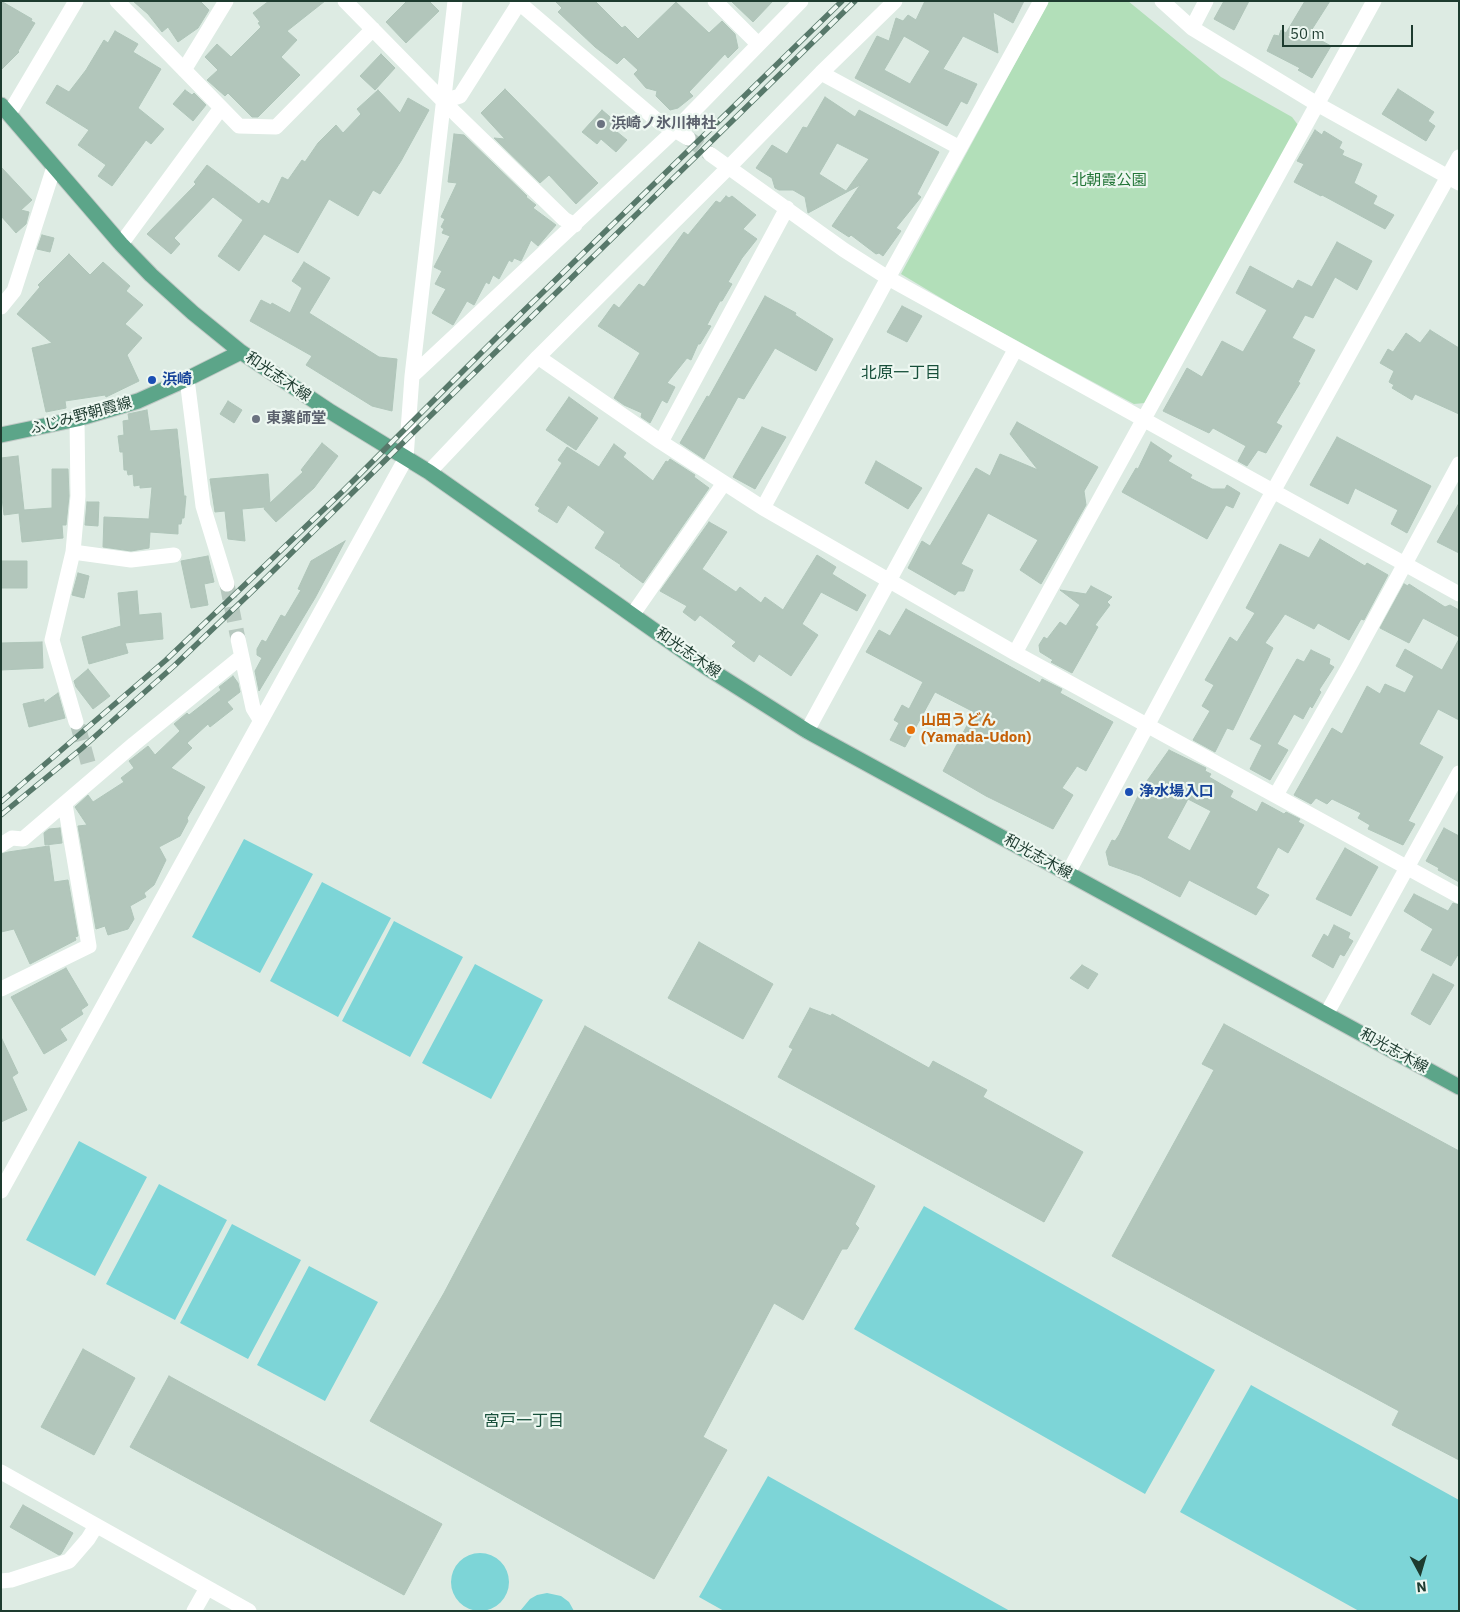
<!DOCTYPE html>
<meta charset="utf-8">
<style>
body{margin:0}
#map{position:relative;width:1460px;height:1612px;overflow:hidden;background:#ddebe3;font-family:"IBM Plex Sans",sans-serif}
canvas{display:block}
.frame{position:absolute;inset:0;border:2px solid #1d3b2f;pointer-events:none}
.north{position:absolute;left:1395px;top:1547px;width:50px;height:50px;-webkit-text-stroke:4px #edf7f1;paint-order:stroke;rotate:174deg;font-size:14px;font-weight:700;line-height:20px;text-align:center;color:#1d3b2f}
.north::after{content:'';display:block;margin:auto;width:18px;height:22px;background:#1d3b2f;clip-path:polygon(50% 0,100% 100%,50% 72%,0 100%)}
.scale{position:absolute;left:1282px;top:25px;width:131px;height:22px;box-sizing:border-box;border:2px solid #1d3b2f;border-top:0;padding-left:6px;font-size:15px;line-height:18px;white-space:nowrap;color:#1d3b2f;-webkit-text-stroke:4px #edf7f1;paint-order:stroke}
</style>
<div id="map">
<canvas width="1460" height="1612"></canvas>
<div class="frame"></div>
<div class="north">N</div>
<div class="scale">50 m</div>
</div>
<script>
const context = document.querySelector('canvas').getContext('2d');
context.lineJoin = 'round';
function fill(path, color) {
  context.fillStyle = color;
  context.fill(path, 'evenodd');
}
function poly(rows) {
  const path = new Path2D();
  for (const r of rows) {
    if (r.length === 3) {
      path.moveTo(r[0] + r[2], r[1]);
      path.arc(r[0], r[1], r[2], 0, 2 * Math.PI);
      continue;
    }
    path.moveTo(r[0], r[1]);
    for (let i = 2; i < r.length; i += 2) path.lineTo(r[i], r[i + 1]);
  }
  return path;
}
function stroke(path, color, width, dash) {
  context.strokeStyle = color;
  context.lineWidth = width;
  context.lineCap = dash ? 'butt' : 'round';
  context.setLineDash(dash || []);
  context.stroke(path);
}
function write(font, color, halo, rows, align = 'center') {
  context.font = font + ' "IBM Plex Sans","Noto Sans JP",sans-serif';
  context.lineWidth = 4.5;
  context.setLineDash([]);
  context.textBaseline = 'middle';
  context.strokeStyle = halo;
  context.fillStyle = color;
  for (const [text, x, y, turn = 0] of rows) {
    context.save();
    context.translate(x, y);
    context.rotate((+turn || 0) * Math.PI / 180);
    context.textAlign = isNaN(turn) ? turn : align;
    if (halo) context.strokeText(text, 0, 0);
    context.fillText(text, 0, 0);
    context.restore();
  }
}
fill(poly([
 [1049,1,1128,1,1221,77,1292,117,1298,125,1145,403,1134,404,1056,362,961,310,901,274]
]), '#b2dfb9');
fill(poly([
 [244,839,313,874,260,973,192,937],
 [322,882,391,918,338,1017,270,981],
 [394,921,463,957,410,1057,342,1021],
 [475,964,543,1000,491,1099,422,1063],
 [79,1141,147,1177,95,1276,26,1240],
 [159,1184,227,1220,175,1320,106,1284],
 [924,1206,1215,1370,1145,1494,854,1329],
 [232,1224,301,1260,248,1359,180,1323],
 [309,1266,378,1302,325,1401,257,1365],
 [1251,1385,1459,1500,1459,1611,1359,1611,1180,1512],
 [768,1476,1010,1611,724,1611,699,1597],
 [480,1582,29],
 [547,1593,561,1596,569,1602,574,1611,520,1611,530,1599,537,1595]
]), '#7dd5d7');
const building = poly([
 [1,1,32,19,31,21,35,23,18,51,19,52,1,70,1,1],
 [133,1,200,1,209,10,198,28,178,42,168,27,162,32,148,14,133,1],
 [269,1,325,1,287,31,297,40,281,57,300,75,258,117,252,117,228,93,225,96,207,80,218,70,205,57,217,44,231,57,261,27,258,23,260,22,253,13,269,1],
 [407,1,429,1,439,11,406,43,386,22,407,1],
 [555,1,595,1,622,28,625,26,638,39,676,2,709,33,722,21,735,34,738,48,728,58,725,54,689,92,693,96,678,108,670,110,656,96,657,91,646,88,634,74,638,70,624,57,617,64,595,47,558,12,562,8,555,1],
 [731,1,773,1,753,22,731,1],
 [925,1,1024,1,1013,23,993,12,998,53,963,36,943,69,977,84,967,104,961,101,947,126,855,78,877,36,889,41,896,18,903,21,908,15,916,20,925,1],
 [904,36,930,51,910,84,884,70,904,36],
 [1224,1,1249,1,1234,30,1214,19,1224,1],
 [1305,1,1330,1,1309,34,1331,46,1312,78,1298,70,1300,68,1267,51,1274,35,1279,36,1281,30,1286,33,1305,1],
 [115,31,138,44,133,52,161,69,138,108,164,129,151,144,146,140,112,186,98,176,106,165,78,145,89,130,46,103,57,85,69,92,86,70,104,40,108,43,115,31],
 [381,54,395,68,375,90,360,76,381,54],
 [505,89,598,183,576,204,549,175,540,183,494,138,505,139,481,113,505,89],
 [1398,89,1434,112,1428,121,1435,126,1426,141,1382,114,1398,89],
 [185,90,192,95,194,93,206,105,193,121,173,104,185,90],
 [378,90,400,113,408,98,429,110,401,161,380,194,373,190,358,216,329,199,298,253,264,234,239,271,218,256,243,220,213,197,174,238,180,244,171,254,147,234,196,184,194,182,207,165,259,204,262,200,269,204,282,177,288,180,302,160,305,162,318,143,336,125,343,133,361,114,357,109,378,90],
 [825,97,855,117,859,110,939,152,917,194,921,197,896,228,901,231,883,256,879,253,876,254,851,235,849,237,832,226,860,185,808,213,805,197,793,190,779,190,775,188,772,178,756,168,772,145,787,154,803,127,807,128,825,97],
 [837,143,869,159,846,191,819,174,837,143],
 [602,110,616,122,611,127,627,140,616,152,601,139,597,144,582,132,602,110],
 [1315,130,1322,135,1324,131,1342,142,1339,148,1344,151,1342,155,1362,164,1354,183,1377,196,1373,204,1394,215,1385,229,1322,195,1321,196,1294,182,1304,164,1297,161,1315,130],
 [454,134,464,135,527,196,526,197,536,205,533,208,556,225,538,246,531,240,521,261,514,258,512,262,509,260,499,279,493,275,489,284,486,282,474,305,467,301,453,325,432,313,446,289,435,284,442,271,434,267,450,236,442,233,444,229,441,227,445,219,441,217,457,183,448,182,454,134],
 [1,167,32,200,21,210,29,212,26,224,16,233,1,216,1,167],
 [726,196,729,198,732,196,756,215,743,229,757,239,742,258,728,282,732,284,722,301,720,301,707,325,711,326,700,344,698,344,691,360,687,358,667,383,675,387,667,403,662,400,650,423,641,417,642,413,624,405,614,398,640,353,598,326,614,304,619,308,639,284,644,287,684,232,688,235,716,201,720,203,726,196],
 [42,235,54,238,50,252,37,249,42,235],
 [1337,242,1372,261,1357,290,1335,277,1313,318,1305,315,1292,338,1315,350,1298,382,1300,383,1276,423,1282,426,1266,453,1258,450,1247,466,1238,461,1246,446,1213,428,1209,433,1163,411,1187,368,1202,377,1222,341,1243,352,1267,310,1236,293,1250,266,1293,289,1298,280,1312,287,1337,242],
 [69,254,90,275,103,262,130,286,126,291,143,305,125,324,142,338,127,355,139,381,106,397,105,395,65,401,66,408,46,412,32,348,52,343,17,314,40,287,38,285,69,254],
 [304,262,330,278,309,313,379,357,397,359,392,411,372,406,306,365,312,356,250,321,261,300,271,305,272,303,290,313,302,288,292,281,304,262],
 [765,296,796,313,795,315,833,339,816,371,775,348,744,399,738,397,704,459,680,443,707,396,709,397,765,296],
 [902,306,922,316,907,342,887,332,902,306],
 [1430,330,1459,348,1459,414,1415,394,1412,400,1392,388,1394,385,1389,382,1394,371,1380,363,1388,349,1393,352,1406,333,1420,343,1430,330],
 [569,397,598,418,576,450,546,430,569,397],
 [228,401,242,410,234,423,220,414,228,401],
 [147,410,150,431,177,429,184,496,186,496,184,518,182,518,181,524,178,524,178,534,150,532,149,548,131,551,103,547,104,517,149,519,152,487,140,488,140,485,134,486,133,474,128,475,127,470,124,470,123,452,120,452,118,436,124,435,123,421,129,420,128,414,147,410],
 [1017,422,1098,467,1084,491,1086,505,1041,584,1020,570,1038,540,988,513,961,564,973,570,964,591,958,591,955,595,908,568,922,541,930,546,976,468,990,476,1000,454,1038,470,1010,434,1017,422],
 [762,427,786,437,755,489,733,477,762,427],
 [1337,437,1431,486,1407,533,1391,524,1398,510,1355,488,1348,504,1310,485,1337,437],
 [1151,442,1172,456,1168,461,1192,475,1190,478,1212,489,1225,489,1227,485,1240,493,1233,508,1226,505,1207,539,1122,492,1136,468,1138,469,1151,442],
 [322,443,338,456,314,488,276,522,264,509,265,507,242,509,245,541,228,539,225,511,215,512,210,479,268,474,270,503,303,472,301,470,322,443],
 [614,444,626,453,623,457,653,481,666,461,668,462,670,459,695,475,694,477,709,488,643,583,620,566,621,565,595,548,605,532,568,505,557,523,538,511,540,508,535,505,562,463,558,460,567,447,599,467,614,444],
 [18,456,24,510,52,508,52,469,68,469,69,496,66,525,62,525,63,538,22,542,19,513,4,515,1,489,1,458,18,456],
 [876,461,922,488,908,509,865,483,876,461],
 [87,502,99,502,98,526,85,525,87,502],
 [1459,503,1459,553,1437,542,1459,503],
 [709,522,727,532,702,569,736,592,740,587,761,603,765,597,783,610,817,555,836,567,832,574,866,595,857,611,821,592,802,624,818,635,791,676,759,654,754,662,732,646,736,642,700,615,695,621,683,612,687,606,660,591,709,522],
 [1320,539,1365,566,1367,563,1388,575,1364,620,1361,619,1349,640,1318,623,1314,629,1285,614,1265,643,1273,648,1233,730,1227,728,1215,752,1193,740,1210,711,1202,706,1214,685,1205,680,1230,637,1237,642,1255,613,1246,608,1280,544,1309,558,1320,539],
 [345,541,315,598,259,691,255,671,262,658,257,655,257,649,262,640,266,642,281,615,285,617,301,590,298,589,311,561,345,541],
 [208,556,214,582,204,584,208,605,191,608,181,561,208,556],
 [1,561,27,561,27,588,1,588,1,561],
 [78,573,89,576,84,598,72,595,78,573],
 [1404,584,1408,586,1409,584,1445,607,1450,605,1459,610,1459,637,1423,618,1409,643,1380,628,1404,584],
 [1091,586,1112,597,1107,602,1110,605,1095,625,1098,627,1072,673,1051,662,1053,660,1040,652,1039,645,1044,637,1047,639,1060,622,1066,626,1080,605,1060,590,1086,594,1091,586],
 [137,591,139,615,161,613,163,639,125,643,128,653,89,664,82,637,121,626,118,593,137,591],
 [906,609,1040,683,1042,679,1062,689,1060,693,1113,722,1086,771,1077,766,1062,788,1073,795,1053,829,986,796,943,771,974,712,935,692,905,747,890,740,899,723,894,720,902,705,909,709,923,682,866,652,879,630,890,636,906,609],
 [1459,639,1459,720,1438,709,1419,744,1443,757,1408,821,1415,824,1403,845,1368,829,1370,825,1358,818,1361,813,1332,799,1327,804,1316,798,1311,804,1294,795,1332,728,1342,734,1367,686,1380,694,1385,684,1405,693,1414,676,1396,666,1405,649,1442,670,1459,639],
 [42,642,43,668,1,670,1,643,42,642],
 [1311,650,1330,659,1329,664,1334,667,1319,690,1321,692,1312,708,1310,706,1303,719,1294,714,1277,744,1288,750,1270,780,1250,769,1262,745,1250,739,1297,659,1304,662,1311,650],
 [88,669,110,696,93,709,76,687,74,681,88,669],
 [233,676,238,683,240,692,227,702,233,709,210,727,208,724,187,743,192,748,171,768,205,787,187,818,188,821,180,836,159,847,166,860,154,885,144,893,146,897,130,906,134,919,128,929,108,935,105,926,96,929,78,826,87,825,75,807,88,795,93,802,124,782,121,778,134,768,129,761,148,746,155,755,180,731,174,724,187,713,189,715,221,690,219,687,233,676],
 [58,693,65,718,29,727,23,704,44,699,44,703,58,693],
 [1169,750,1206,768,1205,771,1211,774,1209,777,1233,791,1230,797,1257,812,1262,802,1284,814,1286,812,1300,819,1298,822,1304,825,1288,853,1278,847,1256,888,1269,895,1256,915,1189,880,1180,897,1140,876,1109,865,1106,852,1112,840,1115,841,1119,835,1142,788,1169,750],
 [1188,799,1211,811,1190,851,1167,838,1188,799],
 [60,828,62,843,45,845,44,833,49,829,60,828],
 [1444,828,1459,836,1459,882,1438,870,1439,868,1426,861,1444,828],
 [49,846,54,882,68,880,78,936,75,937,76,940,30,964,14,929,1,932,1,854,8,852,49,846],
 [1345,848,1378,867,1351,916,1316,899,1345,848],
 [1414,894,1448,911,1453,903,1459,905,1459,953,1451,966,1421,950,1433,929,1404,911,1414,894],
 [1334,925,1350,933,1348,938,1353,941,1344,956,1340,954,1333,968,1312,956,1324,934,1328,937,1334,925],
 [699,942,773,984,743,1039,668,998,699,942],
 [1082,965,1098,974,1088,989,1070,978,1082,965],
 [66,968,88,1005,81,1010,83,1014,60,1029,67,1040,44,1054,11,997,66,968],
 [1433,974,1454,985,1430,1025,1411,1014,1433,974],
 [810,1008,831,1016,832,1014,929,1068,933,1061,987,1090,983,1097,1083,1152,1044,1222,778,1077,793,1049,789,1047,810,1008],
 [1224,1024,1459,1151,1459,1460,1392,1425,1399,1411,1112,1256,1214,1070,1202,1064,1224,1024],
 [585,1026,875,1186,855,1224,859,1228,847,1249,842,1249,803,1320,774,1303,703,1437,727,1450,654,1579,370,1421,444,1293,585,1026],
 [1,1037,18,1073,12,1077,27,1110,1,1122,1,1037],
 [83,1349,135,1378,94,1455,41,1427,83,1349],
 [169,1376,442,1524,404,1595,130,1447,169,1376],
 [23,1505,73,1533,61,1554,59,1555,10,1527,23,1505]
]);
fill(building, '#b2c6bb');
stroke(building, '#afc5b9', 1);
stroke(poly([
 [688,138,710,154],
 [227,584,238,639],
 [78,726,89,766]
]), '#b7c8bf', 15, [15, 8]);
const major = poly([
 [1,105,121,244,151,275,193,313,241,352,331,412,429,472,709,669,807,731,1459,1087],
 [1,435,77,419,138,401,187,379,241,352]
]);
stroke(major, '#c0c8c5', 17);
stroke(poly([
 [117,1,239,126,276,127,373,29],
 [345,1,456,114,564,219,575,225],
 [517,1,659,122,675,130,688,138],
 [715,1,758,44],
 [1162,1,1192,28,1317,104,1459,183],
 [1192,28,1206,1],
 [184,70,226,1],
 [821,73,960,148],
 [444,101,460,96,519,3],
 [9,114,76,1],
 [710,154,844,250,888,278,1459,594],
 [121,244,221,108],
 [1,307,14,291,54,167],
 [538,357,661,442,763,508,1015,653,1459,896],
 [412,376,675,130,801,1],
 [187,379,203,506,227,584],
 [661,442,787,208],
 [429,472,538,357,733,163,821,73,895,1],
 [763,508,888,278,1041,1],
 [73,552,131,560,174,555],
 [633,614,724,483],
 [238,639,253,708,261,721],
 [1015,653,1374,1],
 [76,722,52,640,73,552,78,496,77,419],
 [807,731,1015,350],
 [1276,795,1350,665,1459,464],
 [1,845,12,838,23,839,134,744,241,657],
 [1068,873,1265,506,1459,157],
 [1,989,89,946,65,804],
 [1327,1013,1459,773],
 [1,1191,406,458,412,376,455,1],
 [1,1472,249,1611],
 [1,1581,11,1580,69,1561,88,1539,96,1526],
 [194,1611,207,1588]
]), '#fff', 15);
stroke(major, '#5ca589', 15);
const rail = poly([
 [1,802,166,660,343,491,502,332,842,1],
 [1,815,81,749,174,666,266,578,425,421,855,1]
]);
stroke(rail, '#57786a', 5.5);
stroke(rail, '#edf7f1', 4, [11]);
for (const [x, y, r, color] of [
 [601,124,5,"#6b7280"],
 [152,380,5,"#1a4fb4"],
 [256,419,5,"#6b7280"],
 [911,730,5,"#e8710a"],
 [1129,792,5,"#1a4fb4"]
]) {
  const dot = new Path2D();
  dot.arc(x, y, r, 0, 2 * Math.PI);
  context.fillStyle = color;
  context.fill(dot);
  stroke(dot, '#edf7f1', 2);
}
write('bold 15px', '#5b616d', '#edf7f1', [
 ["浜崎ノ氷川神社",611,124],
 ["東薬師堂",266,419]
], 'left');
write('15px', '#237638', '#edf7f1', [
 ["北朝霞公園",1109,181]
]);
write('15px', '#1d3b2f', '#edf7f1', [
 ["和光志木線",278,377,34],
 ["ふじみ野朝霞線",81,416,-15],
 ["和光志木線",688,653,35],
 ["和光志木線",1038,857,29],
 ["和光志木線",1394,1051,29]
]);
write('bold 15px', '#164399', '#edf7f1', [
 ["浜崎",162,380],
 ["浄水場入口",1139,792]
], 'left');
write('bold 15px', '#c56008', '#edf7f1', [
 ["山田うどん",921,721],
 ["(Yamada-Udon)",921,738]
], 'left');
write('16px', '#174f3a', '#edf7f1', [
 ["北原一丁目",901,373],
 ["宮戸一丁目",524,1421]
]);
</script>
